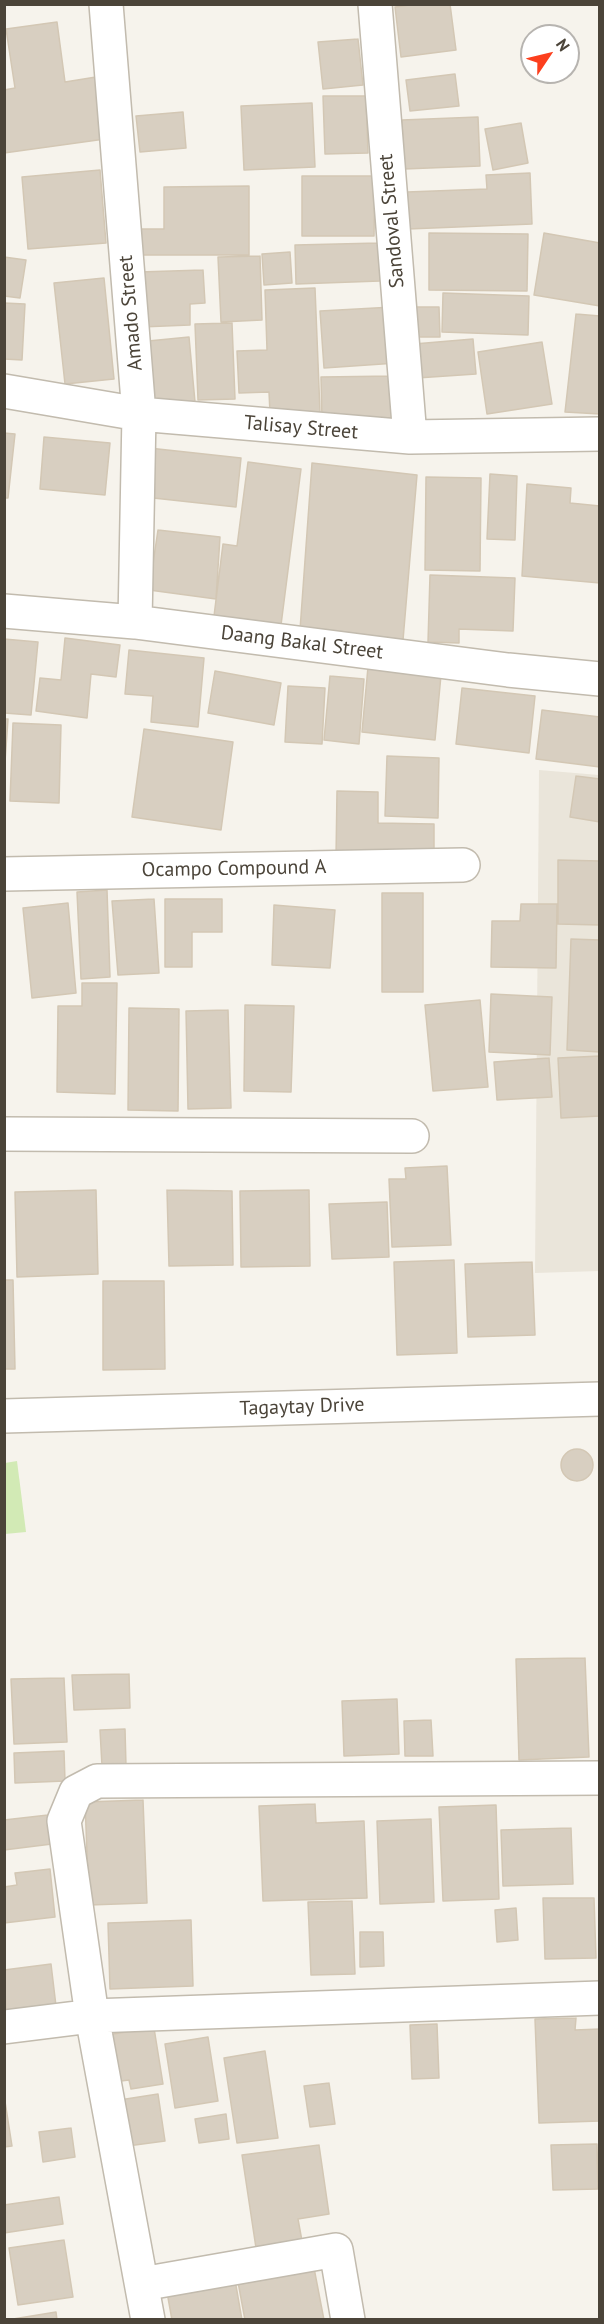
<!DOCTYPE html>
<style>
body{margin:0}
#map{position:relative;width:604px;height:2324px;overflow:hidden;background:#f6f3ec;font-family:"PT Sans",sans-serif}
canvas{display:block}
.frame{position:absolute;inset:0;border:6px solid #4b4439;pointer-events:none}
.north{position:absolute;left:520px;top:24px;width:60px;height:60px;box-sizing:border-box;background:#fff;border:2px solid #b7b4b0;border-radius:50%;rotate:55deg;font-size:16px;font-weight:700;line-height:24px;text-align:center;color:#4b4439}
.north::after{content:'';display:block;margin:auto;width:21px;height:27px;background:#fc3f1d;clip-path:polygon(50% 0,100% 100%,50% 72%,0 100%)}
</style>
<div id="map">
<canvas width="604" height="2324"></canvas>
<div class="frame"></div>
<div class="north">N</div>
</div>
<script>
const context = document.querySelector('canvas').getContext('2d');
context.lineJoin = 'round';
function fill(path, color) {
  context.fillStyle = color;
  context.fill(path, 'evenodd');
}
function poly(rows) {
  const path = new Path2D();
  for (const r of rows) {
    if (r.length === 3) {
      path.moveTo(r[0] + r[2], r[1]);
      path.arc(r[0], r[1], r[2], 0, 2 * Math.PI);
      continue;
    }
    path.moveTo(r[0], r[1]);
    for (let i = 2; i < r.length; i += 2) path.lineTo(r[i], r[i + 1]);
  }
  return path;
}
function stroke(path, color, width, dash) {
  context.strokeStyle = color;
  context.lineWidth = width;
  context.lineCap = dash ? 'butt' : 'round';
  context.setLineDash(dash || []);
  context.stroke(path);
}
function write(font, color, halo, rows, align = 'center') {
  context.font = font + ' "PT Sans",sans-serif';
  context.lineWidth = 4.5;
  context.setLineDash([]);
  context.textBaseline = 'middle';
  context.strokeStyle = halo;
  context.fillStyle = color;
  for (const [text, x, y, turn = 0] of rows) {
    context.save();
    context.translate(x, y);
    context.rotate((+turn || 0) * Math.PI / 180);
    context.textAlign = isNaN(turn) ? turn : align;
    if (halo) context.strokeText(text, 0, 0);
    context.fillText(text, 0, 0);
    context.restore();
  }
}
fill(poly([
 [539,770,599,775,600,1271,535,1273]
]), '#eae5da');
fill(poly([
 [17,1461,26,1532,5,1534,5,1463]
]), '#d2eab5');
const building = poly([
 [417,4,450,4,456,50,401,57,395,7,417,4],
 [57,22,65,82,96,77,105,139,4,153,4,90,15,88,6,29,57,22],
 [358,39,363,85,323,89,318,42,358,39],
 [455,74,459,106,410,111,406,80,455,74],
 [323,96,366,96,368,153,325,154,323,96],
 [312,103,315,167,244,170,241,106,312,103],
 [183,112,186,148,140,152,136,116,183,112],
 [478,117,480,166,404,169,402,120,478,117],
 [521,123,528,163,493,170,485,129,521,123],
 [100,170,106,243,28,249,22,177,100,170],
 [530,173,532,224,408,229,407,192,487,189,486,175,530,173],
 [302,176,375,176,374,236,302,236,302,176],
 [249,186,249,255,138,255,138,229,164,229,164,187,249,186],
 [429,233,528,234,527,291,429,290,429,233],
 [544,233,600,243,600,306,534,295,544,233],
 [379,243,380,281,296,284,295,245,379,243],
 [290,252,292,283,264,285,262,254,290,252],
 [260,256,262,320,221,322,218,257,260,256],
 [4,257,26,260,20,298,4,296,4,257],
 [203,270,205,303,190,304,190,325,141,327,139,272,203,270],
 [104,278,114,379,65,384,54,283,104,278],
 [315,288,320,412,270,413,269,392,239,393,237,351,267,350,265,290,315,288],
 [443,293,529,296,528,335,442,332,443,293],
 [4,303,25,304,22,360,4,359,4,303],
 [393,307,397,363,324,368,320,311,393,307],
 [406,307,439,307,440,337,406,337,406,307],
 [576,314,600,316,600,414,565,412,576,314],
 [232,323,235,399,198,400,195,324,232,323],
 [189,337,195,402,141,404,138,342,189,337],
 [473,339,476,374,417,378,414,344,473,339],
 [542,342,552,404,487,414,478,352,542,342],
 [394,376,395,418,322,420,321,377,394,376],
 [4,433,15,434,8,498,4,498,4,433],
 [44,437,110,443,105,495,40,489,44,437],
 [149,448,241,458,236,507,144,497,149,448],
 [248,462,301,469,281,625,214,616,223,544,237,546,248,462],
 [312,463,417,475,403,640,300,630,312,463],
 [490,474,517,476,515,540,487,539,490,474],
 [426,477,481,478,480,571,425,570,426,477],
 [527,484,571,488,570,503,600,506,600,583,522,576,527,484],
 [158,530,220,537,216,599,149,590,158,530],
 [430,575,515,578,513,631,459,629,459,643,428,642,430,575],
 [65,638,120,645,116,677,91,674,87,718,36,711,40,678,61,680,65,638],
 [4,639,38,642,31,715,4,713,4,639],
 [129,650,204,658,198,727,151,722,153,696,125,694,129,650],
 [368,667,441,675,435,740,362,732,368,667],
 [215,671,281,683,274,725,208,713,215,671],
 [330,676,364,679,359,744,324,740,330,676],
 [288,686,325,688,322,744,285,742,288,686],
 [462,688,535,696,529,753,456,744,462,688],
 [542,710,600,717,600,767,536,759,542,710],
 [4,719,8,719,4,776,4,719],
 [13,723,61,725,59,803,10,801,13,723],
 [144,729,233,742,221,830,132,817,144,729],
 [387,756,439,758,438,818,385,816,387,756],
 [576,776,600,779,600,822,570,817,576,776],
 [337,791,378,792,378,823,434,824,434,859,336,857,337,791],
 [558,860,600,861,600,925,558,924,558,860],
 [107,890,110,977,81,979,77,892,107,890],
 [382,893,423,893,423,992,382,992,382,893],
 [154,899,159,973,118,975,112,901,154,899],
 [165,899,222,899,222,932,192,932,192,967,165,967,165,899],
 [68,903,76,993,32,998,23,908,68,903],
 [521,904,557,904,556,968,491,967,492,921,520,921,521,904],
 [274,905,335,910,330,968,272,965,274,905],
 [571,939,600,940,600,1052,567,1050,571,939],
 [82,983,117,983,115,1094,57,1092,58,1006,82,1006,82,983],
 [491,994,552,997,550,1055,489,1052,491,994],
 [480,1000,488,1087,433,1091,425,1005,480,1000],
 [245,1005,294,1006,291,1092,244,1091,245,1005],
 [129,1008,179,1009,178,1111,128,1110,129,1008],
 [228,1010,231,1108,188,1109,186,1011,228,1010],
 [600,1056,600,1116,561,1118,558,1058,600,1056],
 [549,1058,552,1097,497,1100,494,1062,549,1058],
 [447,1166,451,1245,392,1247,389,1179,406,1179,405,1168,447,1166],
 [96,1190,98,1274,17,1277,15,1192,96,1190],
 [167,1190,232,1191,233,1265,169,1266,167,1190],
 [309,1190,310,1266,241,1267,240,1191,309,1190],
 [387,1202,389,1257,332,1259,329,1204,387,1202],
 [454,1260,457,1353,397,1355,394,1262,454,1260],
 [532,1262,535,1335,468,1337,465,1264,532,1262],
 [4,1280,13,1280,15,1369,4,1369,4,1280],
 [103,1281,164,1281,165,1369,103,1370,103,1281],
 [577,1465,16],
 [585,1658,589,1757,519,1760,516,1659,585,1658],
 [129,1674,130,1708,74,1710,72,1675,129,1674],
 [64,1678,67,1742,14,1744,11,1679,64,1678],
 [397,1699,399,1754,344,1756,342,1701,397,1699],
 [431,1720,433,1756,405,1756,404,1721,431,1720],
 [125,1729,126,1766,102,1766,100,1730,125,1729],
 [64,1751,65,1781,15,1783,14,1753,64,1751],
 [143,1800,147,1903,89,1905,85,1802,143,1800],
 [315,1804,316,1823,364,1821,367,1898,263,1901,259,1806,315,1804],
 [496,1805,499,1899,443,1901,439,1807,496,1805],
 [48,1815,52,1844,4,1850,4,1820,48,1815],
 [431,1819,434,1902,380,1904,377,1821,431,1819],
 [571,1828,573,1884,503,1886,501,1830,571,1828],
 [50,1869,55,1917,4,1923,4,1887,17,1885,15,1873,50,1869],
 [543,1898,594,1898,596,1958,545,1959,543,1898],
 [352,1901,355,1974,311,1975,308,1902,352,1901],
 [516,1908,518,1940,497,1942,495,1910,516,1908],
 [191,1920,193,1986,110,1989,108,1923,191,1920],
 [360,1932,383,1932,384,1966,360,1967,360,1932],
 [51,1964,56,2006,6,2012,4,1970,51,1964],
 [576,2018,575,2030,600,2029,600,2121,539,2123,535,2019,576,2018],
 [437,2024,439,2078,412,2079,410,2025,437,2024],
 [154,2028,163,2084,131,2089,129,2080,113,2082,106,2035,154,2028],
 [208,2037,218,2101,175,2108,165,2044,208,2037],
 [265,2051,278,2138,237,2143,224,2058,265,2051],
 [329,2083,335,2124,310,2127,304,2086,329,2083],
 [158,2094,165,2141,120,2147,113,2101,158,2094],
 [4,2095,12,2146,4,2147,4,2095],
 [226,2114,229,2139,199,2143,195,2119,226,2114],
 [71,2128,75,2157,43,2162,39,2132,71,2128],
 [597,2144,598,2189,553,2190,551,2145,597,2144],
 [319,2145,329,2214,298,2219,302,2241,256,2248,242,2155,319,2145],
 [59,2197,63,2224,4,2233,4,2205,59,2197],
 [64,2240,73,2297,18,2305,9,2248,64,2240],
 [314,2268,324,2320,245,2320,238,2282,314,2268],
 [235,2280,242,2320,172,2320,167,2292,235,2280],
 [56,2312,57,2320,7,2320,56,2312]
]);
fill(building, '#d8cfc1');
stroke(building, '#d3c7b4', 1.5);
const minor = poly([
 [106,4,139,414,135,622],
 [375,4,410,437],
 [4,391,139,414,410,437,600,434],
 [4,611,135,622,508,670,600,679],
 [4,874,463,865],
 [4,1134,412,1136],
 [4,1416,600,1399],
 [4,2027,92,2016,600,1998],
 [142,2284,336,2250,348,2320],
 [148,2320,92,2016,64,1821,76,1792,97,1781,600,1778]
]);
stroke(minor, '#c2bbae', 36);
stroke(minor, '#fff', 33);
write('20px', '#4b4439', '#fff', [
 ["Sandoval Street",392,221,-95],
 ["Amado Street",131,313,-95],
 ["Talisay Street",301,428,5],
 ["Daang Bakal Street",302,643,7],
 ["Ocampo Compound A",234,869,-1],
 ["Tagaytay Drive",302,1407,-2]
]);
</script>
